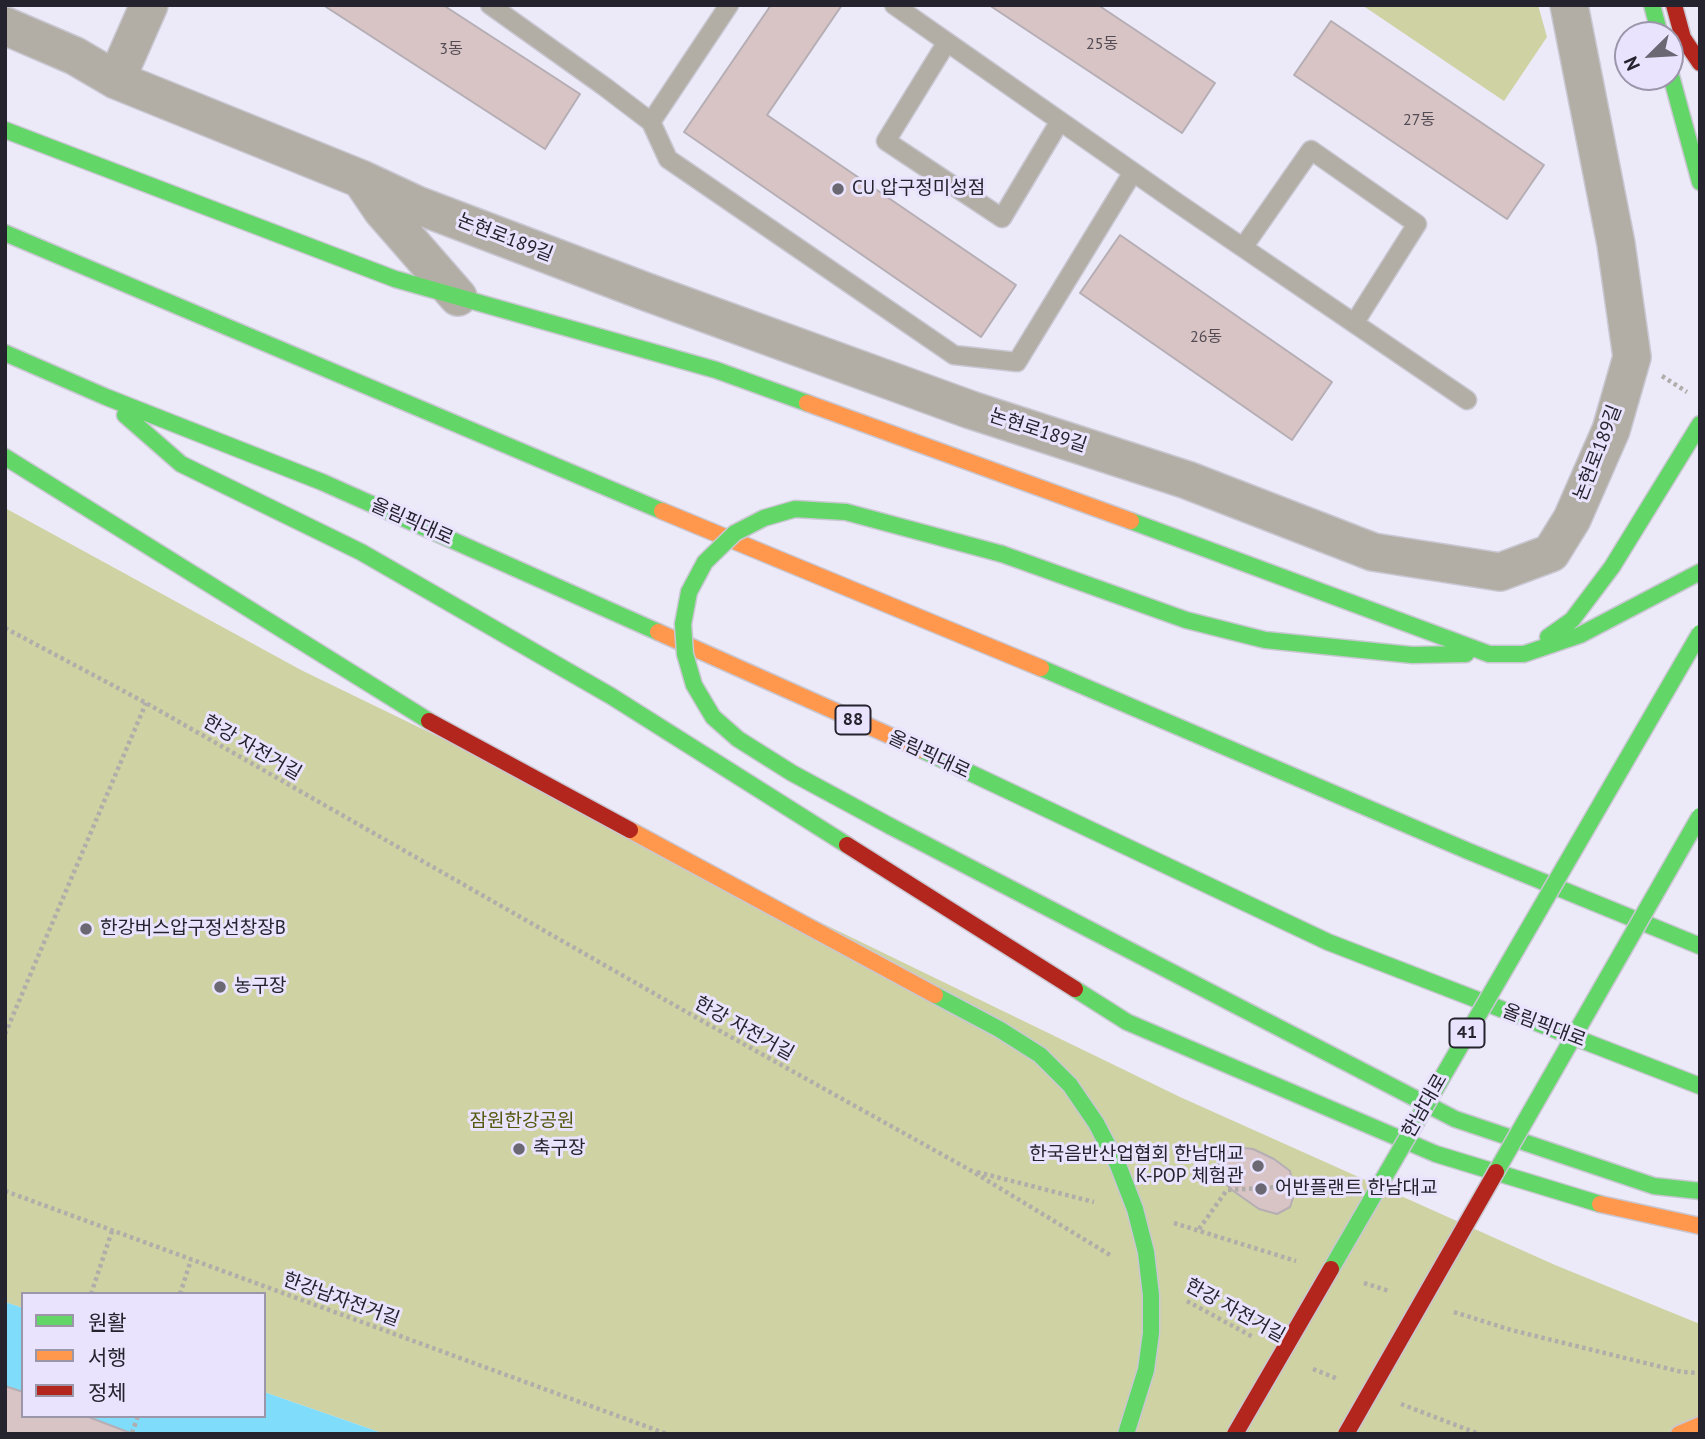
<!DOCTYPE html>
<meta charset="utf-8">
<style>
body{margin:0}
#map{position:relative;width:1705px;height:1439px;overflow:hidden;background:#ece9f8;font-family:"PT Sans","Noto Sans KR",sans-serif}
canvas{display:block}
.frame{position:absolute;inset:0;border:7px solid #25232d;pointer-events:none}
.legend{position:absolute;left:21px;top:1292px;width:245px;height:126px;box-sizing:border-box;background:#e9e3fe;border:2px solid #9b96aa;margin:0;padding:9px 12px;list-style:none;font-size:21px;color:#25232d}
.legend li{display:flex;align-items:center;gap:14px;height:35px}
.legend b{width:35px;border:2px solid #9b96aa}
.north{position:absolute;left:1614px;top:21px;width:70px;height:70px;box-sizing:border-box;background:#e9e3fe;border:2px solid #9b96aa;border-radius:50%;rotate:246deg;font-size:19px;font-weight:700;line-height:28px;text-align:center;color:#25232d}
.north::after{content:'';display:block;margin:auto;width:24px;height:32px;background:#6b6874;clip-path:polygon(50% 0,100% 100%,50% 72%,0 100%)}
</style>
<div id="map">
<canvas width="1705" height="1439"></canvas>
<div class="frame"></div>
<ul class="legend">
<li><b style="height:9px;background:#63d668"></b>원활</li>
<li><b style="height:9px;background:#ff974d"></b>서행</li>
<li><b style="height:9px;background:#b3261e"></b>정체</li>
</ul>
<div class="north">N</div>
</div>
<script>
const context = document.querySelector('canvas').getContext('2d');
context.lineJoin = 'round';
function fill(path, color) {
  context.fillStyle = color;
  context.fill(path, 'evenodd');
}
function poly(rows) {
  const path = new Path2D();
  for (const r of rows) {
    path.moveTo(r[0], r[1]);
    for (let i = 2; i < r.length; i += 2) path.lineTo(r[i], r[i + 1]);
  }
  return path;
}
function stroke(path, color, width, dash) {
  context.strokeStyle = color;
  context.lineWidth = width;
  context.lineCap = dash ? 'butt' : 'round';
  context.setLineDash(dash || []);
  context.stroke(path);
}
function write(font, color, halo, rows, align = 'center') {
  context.font = font + ' "PT Sans","Noto Sans KR",sans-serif';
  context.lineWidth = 6;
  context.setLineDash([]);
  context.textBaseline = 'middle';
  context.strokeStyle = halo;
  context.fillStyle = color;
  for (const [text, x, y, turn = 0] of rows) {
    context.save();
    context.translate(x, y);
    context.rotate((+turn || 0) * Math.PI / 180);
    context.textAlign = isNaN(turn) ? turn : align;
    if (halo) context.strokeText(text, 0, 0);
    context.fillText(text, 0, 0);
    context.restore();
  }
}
fill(poly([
 [1362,5,1538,5,1547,37,1504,101],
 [5,508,301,670,1180,1097,1555,1265,1700,1324,1700,1434,385,1434,264,1392,264,1294,23,1294,23,1308,5,1302]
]), '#cfd2a2');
fill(poly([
 [5,1302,23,1308,23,1416,264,1416,264,1392,385,1434,5,1434]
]), '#80dcfb');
const building = poly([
 [323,5,443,5,580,94,545,149,323,5],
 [771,5,842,5,767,115,1016,285,981,337,684,132,771,5],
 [989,5,1098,5,1215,83,1182,133,989,5],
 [1331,21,1544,165,1507,219,1294,75,1331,21],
 [1120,235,1332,382,1292,440,1080,293,1120,235],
 [1223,1146,1253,1149,1274,1159,1290,1171,1295,1192,1290,1207,1277,1214,1259,1209,1232,1190,1221,1179,1217,1156,1223,1146],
 [5,1386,23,1392,23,1416,86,1416,133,1434,5,1434,5,1386]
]);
fill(building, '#d8c4c5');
stroke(building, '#b5aeb4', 2);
const lane = poly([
 [490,5,605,87,651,122,668,159,954,355,1017,362,1133,172],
 [894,5,1176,202,1467,400],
 [947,42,886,141,1002,218,1060,121],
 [651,122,729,5],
 [1244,246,1311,150,1417,224,1355,322]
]);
const street = poly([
 [5,26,75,56,116,80,361,179,417,205,644,291,971,410,1187,480,1373,552,1500,572,1551,553,1572,519,1611,430,1632,357,1616,244,1569,5],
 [116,80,149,5],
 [363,182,382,210,458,297]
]);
const fast = poly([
 [1652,5,1660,35],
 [1670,72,1700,182],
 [5,130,395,279,716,370,807,403],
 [5,233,662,511],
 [5,353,106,397,322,482,658,632],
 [125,415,181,464,361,552,611,696,847,845],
 [5,457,429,721],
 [1131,521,1489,654,1524,654,1580,635,1700,572],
 [1002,554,1186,620,1265,640,1412,655,1466,654],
 [1548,637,1572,620,1612,567,1700,424],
 [1041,668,1468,851,1700,946],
 [922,750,1328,942,1700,1086],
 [890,826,1455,1119,1654,1186,1700,1191],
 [1075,989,1127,1022,1436,1154,1600,1204]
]);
const slow = poly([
 [807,403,1131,521],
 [662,511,1041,668],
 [658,632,922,750],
 [1600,1204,1700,1226],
 [1679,1434,1700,1425]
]);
const jam = poly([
 [1674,5,1683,38,1700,63],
 [847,845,1075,989]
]);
stroke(lane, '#c9c7d2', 21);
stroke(street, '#c9c7d2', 40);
stroke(fast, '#c9c7d2', 19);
stroke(slow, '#c9c7d2', 19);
stroke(jam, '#c9c7d2', 19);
stroke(poly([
 [1662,376,1687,392],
 [5,628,146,703,704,1022,970,1170,1110,1255],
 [5,1034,146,703],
 [977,1172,1094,1202],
 [5,1191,667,1434],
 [1174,1223,1296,1261],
 [1199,1229,1227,1190,1297,1186],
 [1364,1283,1389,1291],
 [91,1294,112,1231],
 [180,1294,191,1260],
 [1187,1301,1253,1337],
 [1454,1312,1511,1330,1682,1372,1700,1373],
 [1313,1369,1338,1379],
 [1401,1404,1479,1434],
 [132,1433,138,1416]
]), '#b0adaa', 4.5, [3.5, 3.5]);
stroke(lane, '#b2aea5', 18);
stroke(street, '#b2aea5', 37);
stroke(fast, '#63d668', 16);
stroke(slow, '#ff974d', 16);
stroke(jam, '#b3261e', 16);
const fastBridge = poly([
 [890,826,792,773,738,739,713,717,694,685,685,654,683,624,689,592,705,562,735,533,764,518,795,509,846,512,1002,554],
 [935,995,999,1029,1040,1055,1070,1085,1096,1123,1118,1165,1135,1209,1146,1252,1151,1295,1151,1333,1146,1370,1126,1434],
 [1496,1172,1700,816],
 [1331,1269,1700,633]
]);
const slowBridge = poly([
 [630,830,935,995]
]);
const jamBridge = poly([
 [429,721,630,830],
 [1235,1434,1331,1269],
 [1346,1434,1496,1172]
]);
stroke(fastBridge, '#c9c7d2', 19, []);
stroke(slowBridge, '#c9c7d2', 19, []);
stroke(jamBridge, '#c9c7d2', 19, []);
stroke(fastBridge, '#63d668', 16);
stroke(slowBridge, '#ff974d', 16);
stroke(jamBridge, '#b3261e', 16);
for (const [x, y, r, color] of [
 [838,189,7,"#6b6874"],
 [86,929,7,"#6b6874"],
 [220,987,7,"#6b6874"],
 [519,1149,7,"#6b6874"],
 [1258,1166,7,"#6b6874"],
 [1261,1189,7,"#6b6874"]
]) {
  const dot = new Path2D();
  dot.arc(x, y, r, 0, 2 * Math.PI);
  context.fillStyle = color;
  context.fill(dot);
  stroke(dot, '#e9e3fe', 2.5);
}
write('16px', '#524b53', null, [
 ["25동",1102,44],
 ["3동",451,49],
 ["27동",1419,120],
 ["26동",1206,337]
]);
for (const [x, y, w] of [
 [853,720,35],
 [1467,1033,35]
]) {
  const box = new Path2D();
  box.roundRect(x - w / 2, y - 14.5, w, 29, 5);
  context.fillStyle = '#e9e3fe';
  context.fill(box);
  stroke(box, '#25232d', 2);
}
write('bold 18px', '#25232d', null, [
 ["88",853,720],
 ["41",1467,1033]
]);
write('19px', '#25232d', '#e9e3fe', [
 ["CU 압구정미성점",852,189],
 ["한강버스압구정선창장B",100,929],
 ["농구장",234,987],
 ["축구장",533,1149],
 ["한국음반산업협회 한남대교",1244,1155,"right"],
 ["K-POP 체험관",1244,1177,"right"],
 ["어반플랜트 한남대교",1275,1189]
], 'left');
write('19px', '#25232d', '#e9e3fe', [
 ["논현로189길",505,238,21],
 ["논현로189길",1038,431,18],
 ["논현로189길",1598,453,-69],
 ["올림픽대로",412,522,24],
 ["한강 자전거길",252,748,30],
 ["올림픽대로",929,755,25],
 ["올림픽대로",1544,1026,21],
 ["한강 자전거길",744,1029,29],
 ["한남대로",1425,1106,-60],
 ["한강남자전거길",341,1300,20],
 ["한강 자전거길",1235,1311,29]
]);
write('19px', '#55590d', '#e9e3fe', [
 ["잠원한강공원",522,1122]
]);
</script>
